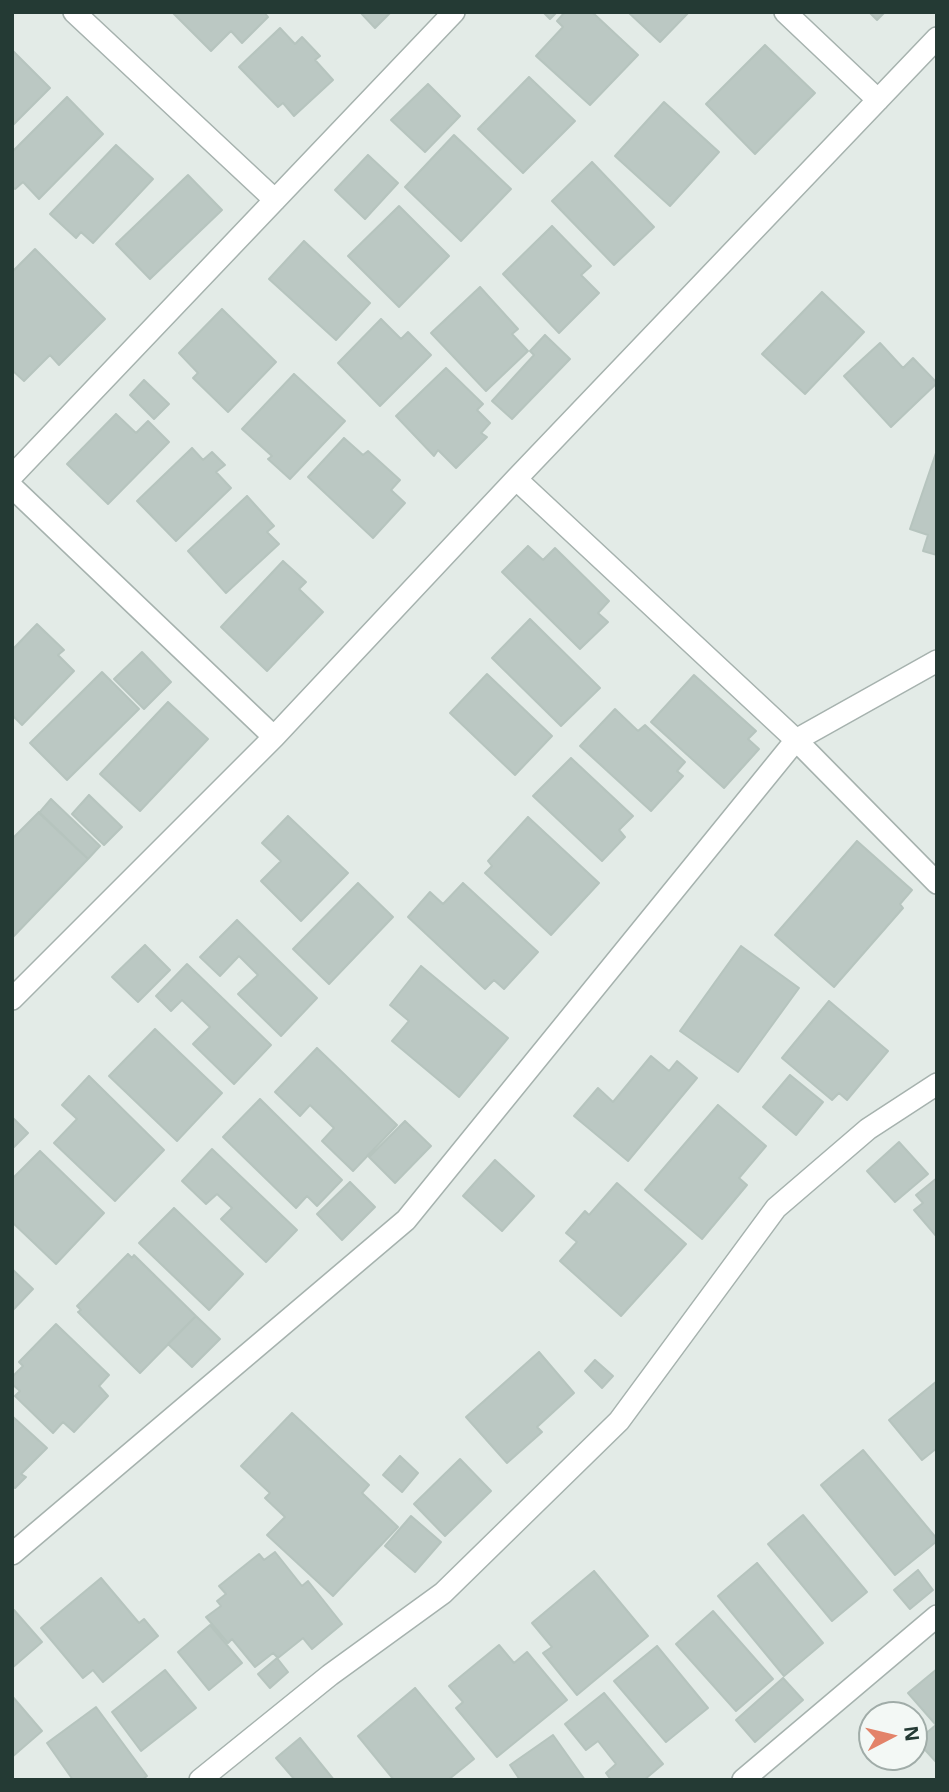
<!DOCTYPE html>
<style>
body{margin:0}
#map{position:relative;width:949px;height:1792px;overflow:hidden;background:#e3ebe7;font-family:"Open Sans",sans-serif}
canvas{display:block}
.frame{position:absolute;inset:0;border:14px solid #243a34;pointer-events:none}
.north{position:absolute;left:858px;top:1701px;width:70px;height:70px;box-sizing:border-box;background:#f3f8f5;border:2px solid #a0aca8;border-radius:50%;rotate:83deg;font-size:19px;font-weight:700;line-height:28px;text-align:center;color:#243a34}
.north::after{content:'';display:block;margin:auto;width:24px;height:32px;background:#e38369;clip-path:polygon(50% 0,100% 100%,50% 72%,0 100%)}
</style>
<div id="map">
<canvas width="949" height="1792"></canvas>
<div class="frame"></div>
<div class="north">N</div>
</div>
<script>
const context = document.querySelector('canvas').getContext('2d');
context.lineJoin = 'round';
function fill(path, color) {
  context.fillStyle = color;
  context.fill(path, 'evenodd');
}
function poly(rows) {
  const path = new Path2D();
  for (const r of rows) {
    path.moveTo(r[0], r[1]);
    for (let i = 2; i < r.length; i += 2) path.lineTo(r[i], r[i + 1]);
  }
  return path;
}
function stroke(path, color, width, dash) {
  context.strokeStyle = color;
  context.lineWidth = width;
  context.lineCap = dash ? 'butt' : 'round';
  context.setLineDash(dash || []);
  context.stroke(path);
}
const building = poly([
 [172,12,264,12,268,17,242,43,231,31,211,51,172,12],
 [360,12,391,12,375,28,360,12],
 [543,12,557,12,550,19,543,12],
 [565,12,592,12,638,55,590,105,536,56,563,27,557,21,565,12],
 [628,12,689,12,660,42,628,12],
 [869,12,885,12,877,20,869,12],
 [280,28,295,44,302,37,320,56,315,60,333,80,294,116,283,103,278,107,239,67,280,28],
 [765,45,815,93,755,154,706,104,765,45],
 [12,50,50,88,12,126,12,50],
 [529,77,575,121,523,173,478,129,529,77],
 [428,84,460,116,425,152,391,120,428,84],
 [67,97,103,134,39,199,23,182,15,189,12,187,12,152,67,97],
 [664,102,719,152,670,206,615,156,664,102],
 [454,135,511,189,461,241,405,187,454,135],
 [116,145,153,179,93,243,81,232,76,238,50,214,116,145],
 [368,155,398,183,365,219,335,190,368,155],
 [592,162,654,227,614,265,552,201,592,162],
 [188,175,222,210,150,279,116,244,188,175],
 [399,206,449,256,399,307,348,256,399,206],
 [552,226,591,266,581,275,599,293,559,333,503,274,552,226],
 [304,241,370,303,336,340,269,279,304,241],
 [35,249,105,319,59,365,50,355,24,381,12,370,12,272,35,249],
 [480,287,518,329,512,334,528,351,486,391,431,333,480,287],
 [822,292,864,332,805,394,762,354,822,292],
 [222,309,276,362,228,412,193,378,198,373,179,353,222,309],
 [381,319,401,339,408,332,431,355,380,406,338,363,381,319],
 [545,335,570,359,512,419,492,401,534,355,530,351,545,335],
 [880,343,903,368,913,358,937,383,891,427,844,376,880,343],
 [446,368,483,404,477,410,490,423,481,433,487,437,456,468,438,450,434,456,396,416,446,368],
 [294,374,345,421,290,479,268,459,272,456,242,429,294,374],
 [144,380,169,404,154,419,130,395,144,380],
 [116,414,136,433,148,421,169,442,108,504,67,464,116,414],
 [344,438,363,455,368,451,400,480,391,490,405,503,373,538,308,477,344,438],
 [192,448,203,460,212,452,225,465,216,472,231,488,176,541,137,501,192,448],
 [937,450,937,555,923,551,928,535,910,529,937,450],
 [247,496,274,526,267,532,279,544,226,593,188,551,247,496],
 [528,546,543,560,555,548,609,601,598,613,608,622,580,649,502,572,528,546],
 [283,561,306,582,299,589,323,612,267,671,221,627,283,561],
 [530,619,600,688,561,726,492,658,530,619],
 [37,624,64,650,58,655,74,671,22,725,12,715,12,650,37,624],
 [142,652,171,682,144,709,114,679,142,652],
 [102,672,139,709,67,780,30,743,102,672],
 [487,674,552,736,515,775,450,713,487,674],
 [694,675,756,731,748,739,759,749,724,788,651,722,694,675],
 [168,702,208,739,140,811,100,774,168,702],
 [615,709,638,731,645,725,685,762,677,771,683,776,651,811,580,746,615,709],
 [571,758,633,816,619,830,625,837,602,861,533,796,571,758],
 [89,795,122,827,104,845,72,814,89,795],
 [51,799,100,846,88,859,39,813,51,799],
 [39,812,88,859,12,938,12,839,39,812],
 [288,816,348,873,301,921,261,881,281,861,262,843,288,816],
 [528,817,599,883,551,935,485,873,492,866,488,861,528,817],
 [857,841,912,890,900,904,903,908,834,987,775,935,857,841],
 [358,883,393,917,329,984,293,949,358,883],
 [463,883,538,952,504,989,494,980,485,989,408,917,430,892,443,904,463,883],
 [237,920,317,998,281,1036,238,994,258,975,239,956,220,976,200,957,237,920],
 [145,945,170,970,138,1002,112,977,145,945],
 [741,946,799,988,738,1072,680,1031,741,946],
 [187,964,271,1045,234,1084,193,1044,210,1027,182,1000,171,1011,156,996,187,964],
 [421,966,508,1038,459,1097,392,1041,409,1021,390,1005,421,966],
 [829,1001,888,1051,847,1100,839,1093,832,1100,782,1058,829,1001],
 [155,1029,222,1093,177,1141,109,1076,155,1029],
 [317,1048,397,1125,353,1171,322,1141,334,1128,310,1105,300,1116,275,1092,317,1048],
 [651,1056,669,1071,677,1061,697,1078,628,1161,574,1116,598,1088,613,1102,651,1056],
 [790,1075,823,1102,796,1135,763,1107,790,1075],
 [89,1076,164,1150,115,1201,54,1143,77,1119,62,1105,89,1076],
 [260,1099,342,1180,317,1206,307,1196,296,1208,223,1137,260,1099],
 [718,1105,766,1146,739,1178,747,1185,702,1239,645,1190,718,1105],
 [12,1117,28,1133,12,1149,12,1117],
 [405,1121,431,1146,395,1183,369,1157,405,1121],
 [899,1142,928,1174,895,1202,867,1171,899,1142],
 [212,1149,297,1230,266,1262,221,1219,232,1208,217,1194,206,1204,182,1181,212,1149],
 [40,1151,104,1213,56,1264,12,1222,12,1179,40,1151],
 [495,1160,534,1196,502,1231,463,1196,495,1160],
 [937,1178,937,1237,914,1210,923,1203,916,1195,937,1178],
 [350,1182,375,1207,342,1240,317,1214,350,1182],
 [617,1183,686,1244,621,1316,560,1261,577,1242,566,1233,585,1211,589,1215,617,1183],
 [174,1208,243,1274,209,1310,139,1243,174,1208],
 [128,1254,132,1258,134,1255,196,1316,140,1373,78,1312,81,1310,77,1306,128,1254],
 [12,1269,33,1289,12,1311,12,1269],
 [196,1316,220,1339,192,1367,168,1344,196,1316],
 [56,1324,109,1375,99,1386,108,1396,74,1432,63,1422,53,1433,15,1396,20,1391,12,1384,12,1377,23,1366,19,1362,56,1324],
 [539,1352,574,1393,537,1427,542,1432,507,1463,466,1417,539,1352],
 [595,1360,613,1376,602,1388,585,1371,595,1360],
 [937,1381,937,1448,922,1460,889,1420,937,1381],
 [292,1413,369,1485,362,1493,398,1527,333,1596,267,1535,285,1517,265,1498,270,1493,241,1466,292,1413],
 [12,1416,47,1448,21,1474,26,1477,15,1488,12,1486,12,1416],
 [863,1450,937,1539,937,1541,895,1575,821,1485,863,1450],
 [400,1456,418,1473,402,1492,383,1475,400,1456],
 [460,1459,491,1491,445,1536,414,1504,460,1459],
 [803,1515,867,1592,832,1621,768,1544,803,1515],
 [411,1516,441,1542,415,1572,385,1546,411,1516],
 [275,1552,302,1586,308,1581,342,1624,312,1649,303,1638,278,1658,273,1653,255,1667,232,1639,228,1643,206,1617,221,1606,217,1601,226,1594,219,1586,259,1554,264,1560,275,1552],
 [757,1563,823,1643,784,1676,718,1596,757,1563],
 [918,1570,933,1590,910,1609,894,1590,918,1570],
 [594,1571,648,1636,577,1695,543,1653,552,1647,532,1623,594,1571],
 [101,1578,139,1623,144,1619,158,1636,103,1682,93,1670,83,1678,41,1628,101,1578],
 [14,1610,42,1642,12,1668,12,1611,14,1610],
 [713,1611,773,1679,736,1711,676,1644,713,1611],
 [210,1625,242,1663,209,1690,178,1652,210,1625],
 [499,1645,514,1663,527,1652,567,1700,497,1757,456,1708,463,1702,449,1686,499,1645],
 [657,1646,708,1708,666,1742,614,1681,657,1646],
 [277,1658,288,1672,270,1688,258,1674,277,1658],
 [937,1669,937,1724,936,1725,908,1693,937,1669],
 [165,1670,196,1708,141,1751,112,1712,165,1670],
 [783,1678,803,1700,755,1742,736,1720,783,1678],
 [415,1688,474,1759,448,1780,394,1780,358,1736,415,1688],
 [604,1693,663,1764,644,1780,611,1780,606,1773,616,1764,598,1741,586,1750,565,1724,604,1693],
 [12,1696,42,1731,12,1757,12,1696],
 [96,1707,147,1776,142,1780,73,1780,47,1743,96,1707],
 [937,1724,937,1763,917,1741,937,1724],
 [553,1735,585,1780,520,1780,510,1765,553,1735],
 [300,1738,334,1780,295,1780,276,1758,300,1738]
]);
fill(building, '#bbc8c3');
stroke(building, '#b6c4be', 2);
const minor = poly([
 [74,12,275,200],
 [785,12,878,100],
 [12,476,454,12],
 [516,479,796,740,937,883],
 [12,487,274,737],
 [12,999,274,737,516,479,937,38],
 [12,1554,406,1220,796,740,937,661],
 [200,1780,330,1675,443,1593,619,1421,776,1208,868,1129,937,1084],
 [743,1780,937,1616]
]);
stroke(minor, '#a6b2ae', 24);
stroke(minor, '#fff', 21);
</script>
